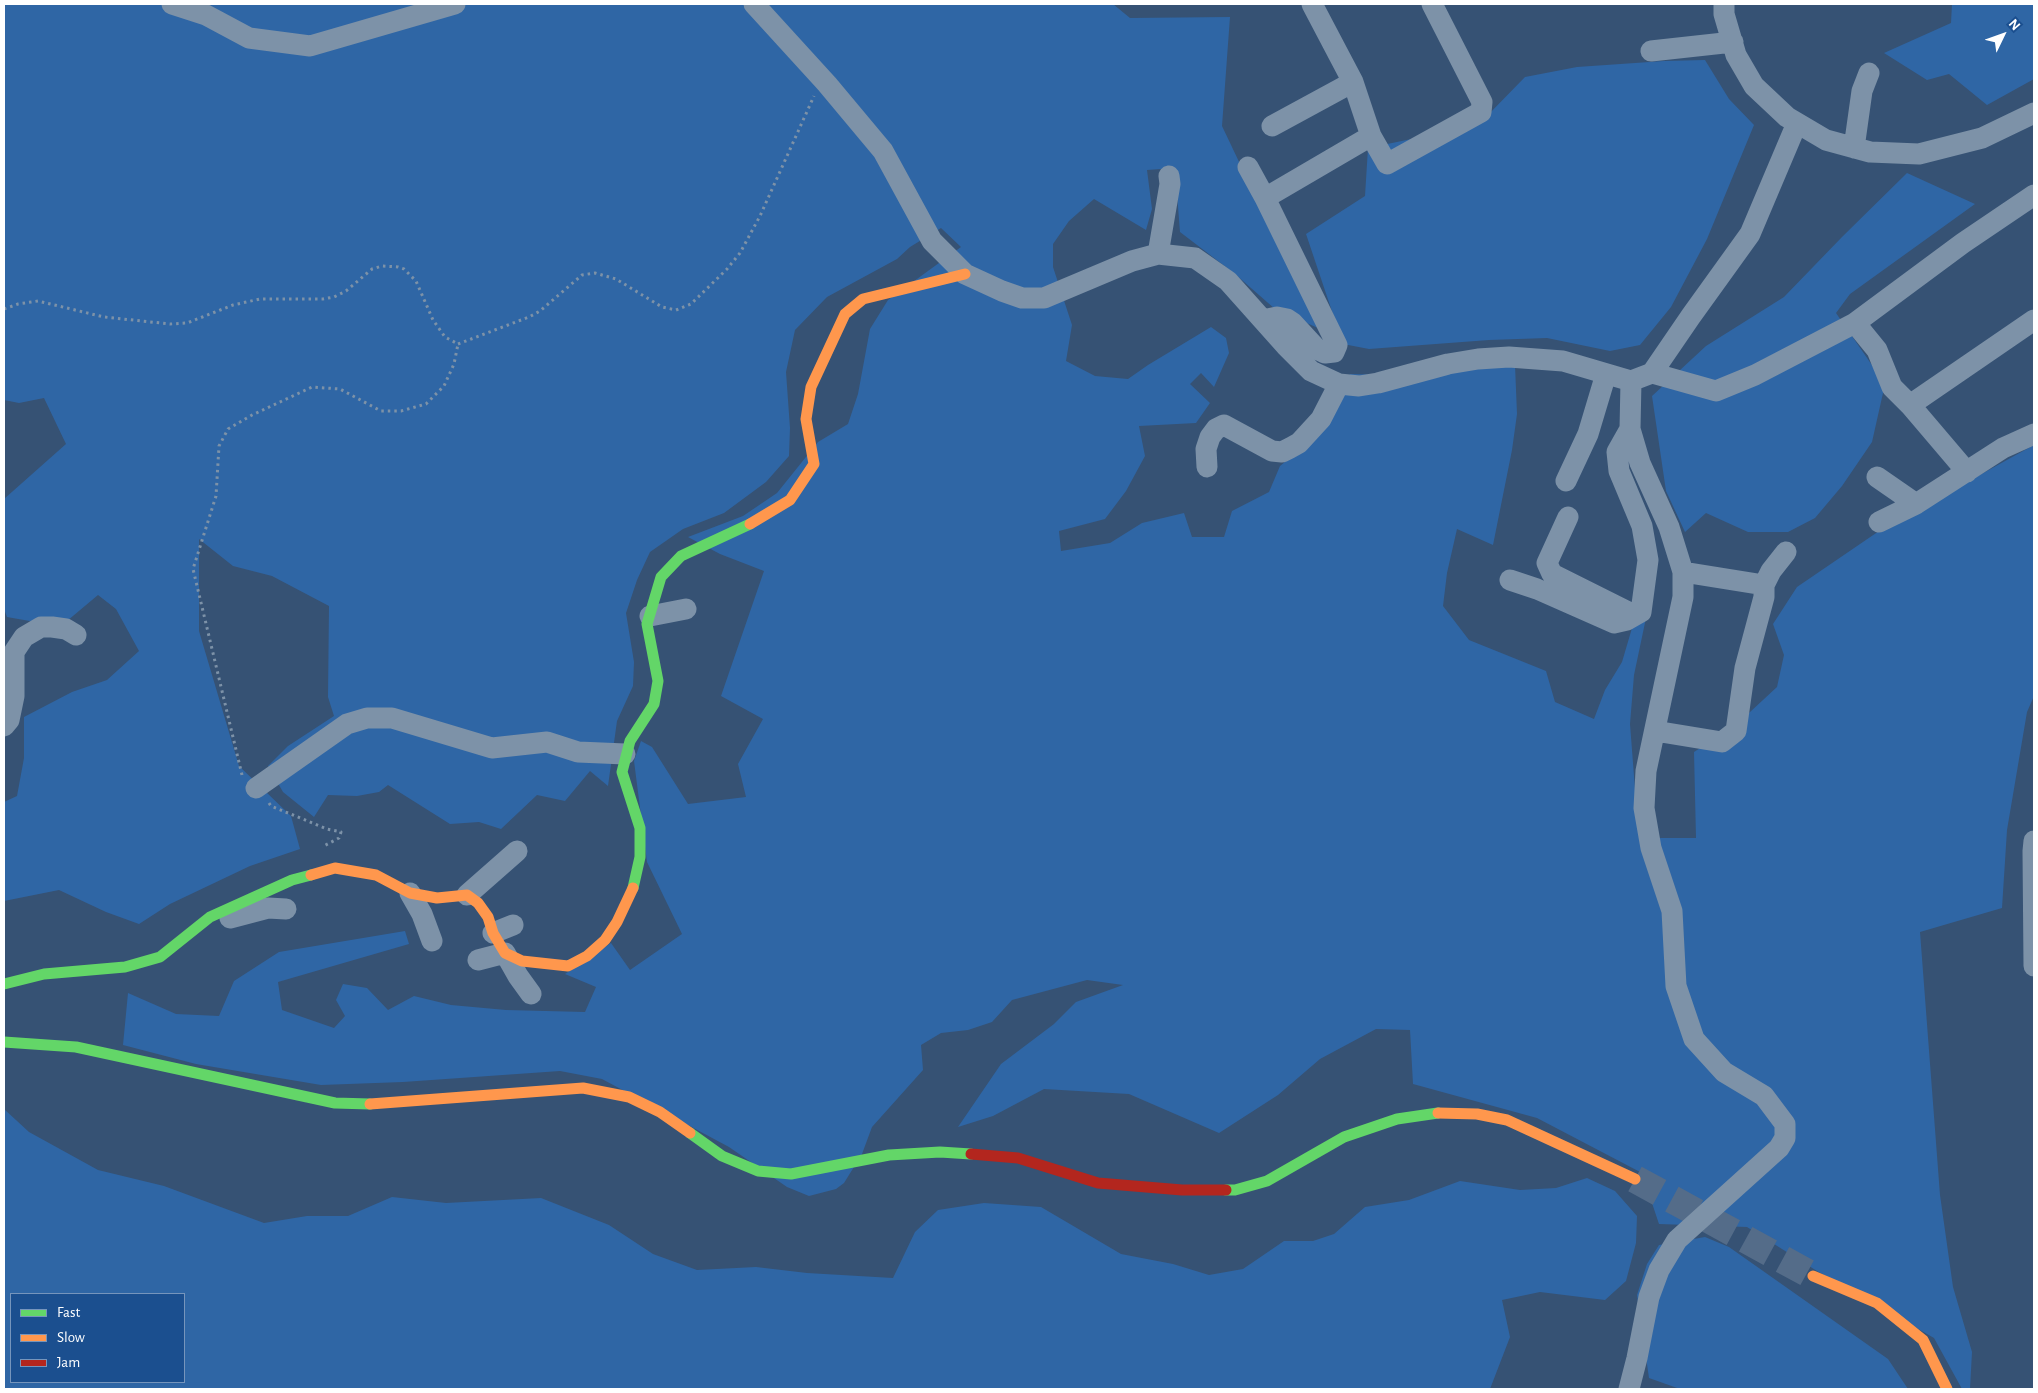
<!DOCTYPE html>
<style>
body{margin:0}
#map{position:relative;width:2038px;height:1393px;overflow:hidden;background:#365274;font-family:"Alegreya Sans",sans-serif}
canvas{display:block}
.frame{position:absolute;inset:0;border:5px solid #fff;pointer-events:none}
.legend{position:absolute;left:10px;top:1293px;width:175px;height:90px;box-sizing:border-box;background:#1b4f8f;border:1px solid #7695bc;margin:0;padding:6px 9px;list-style:none;font-size:15px;color:#fff}
.legend li{display:flex;align-items:center;gap:10px;height:25px}
.legend b{width:25px;border:1px solid #7695bc}
.north{position:absolute;left:1978px;top:10px;width:50px;height:50px;-webkit-text-stroke:4px #1b4f8f;paint-order:stroke;rotate:48deg;font-size:14px;font-weight:700;line-height:20px;text-align:center;color:#fff}
.north::after{content:'';display:block;margin:auto;width:18px;height:22px;background:#fff;clip-path:polygon(50% 0,100% 100%,50% 72%,0 100%)}
</style>
<div id="map">
<canvas width="2038" height="1393"></canvas>
<div class="frame"></div>
<ul class="legend">
<li><b style="height:6px;background:#63d668"></b>Fast</li>
<li><b style="height:6px;background:#ff974d"></b>Slow</li>
<li><b style="height:6px;background:#b3261e"></b>Jam</li>
</ul>
<div class="north">N</div>
</div>
<script>
const context = document.querySelector('canvas').getContext('2d');
context.lineJoin = 'round';
function fill(path, color) {
  context.fillStyle = color;
  context.fill(path, 'evenodd');
}
function poly(rows) {
  const path = new Path2D();
  for (const r of rows) {
    path.moveTo(r[0], r[1]);
    for (let i = 2; i < r.length; i += 2) path.lineTo(r[i], r[i + 1]);
  }
  return path;
}
function stroke(path, color, width, dash) {
  context.strokeStyle = color;
  context.lineWidth = width;
  context.lineCap = dash ? 'butt' : 'round';
  context.setLineDash(dash || []);
  context.stroke(path);
}
fill(poly([
 [4,4,1113,4,1130,18,1230,17,1222,126,1318,328,1275,309,1235,274,1180,232,1175,168,1147,170,1152,209,1146,230,1094,199,1069,221,1053,244,1053,267,1072,325,1066,361,1095,376,1128,379,1148,365,1211,327,1226,338,1229,353,1214,387,1201,373,1190,384,1210,403,1196,423,1139,426,1145,456,1126,491,1105,519,1059,531,1061,551,1110,543,1142,523,1184,513,1192,537,1224,537,1232,511,1269,492,1280,466,1323,431,1350,374,1430,376,1484,355,1515,365,1517,414,1512,450,1493,545,1457,529,1447,573,1443,606,1469,640,1546,671,1555,702,1594,719,1605,690,1622,662,1645,584,1646,618,1634,675,1630,724,1636,802,1648,838,1696,838,1694,752,1736,725,1777,687,1784,655,1773,624,1797,587,1882,529,2034,445,2034,696,2027,712,2007,830,2002,908,1920,932,1940,1195,1953,1287,1972,1352,1970,1389,1962,1389,1934,1338,1817,1271,1747,1227,1659,1224,1642,1173,1537,1118,1413,1084,1410,1030,1376,1029,1320,1059,1278,1095,1219,1133,1129,1094,1044,1089,993,1116,958,1127,1001,1064,1054,1024,1076,1002,1123,985,1087,980,1012,1000,992,1022,968,1030,941,1033,921,1045,923,1070,872,1127,862,1154,844,1183,836,1189,809,1196,787,1187,729,1147,602,1079,560,1071,403,1082,321,1085,196,1064,123,1045,128,993,176,1014,219,1016,234,981,279,952,405,931,409,944,278,982,282,1010,334,1028,345,1016,336,1000,343,984,367,988,388,1010,414,996,451,1005,506,1010,585,1012,596,987,565,974,611,943,630,970,682,934,647,862,634,761,641,741,652,747,688,804,746,797,738,764,763,719,721,696,764,571,720,554,688,537,743,516,777,493,818,442,848,424,858,394,870,329,888,300,961,247,941,228,910,247,897,259,827,297,795,330,786,372,790,428,789,456,766,482,724,513,683,529,650,552,637,580,626,613,634,662,633,686,617,721,608,786,590,771,565,801,537,795,501,829,479,822,450,824,388,785,379,792,357,796,328,795,314,817,283,792,268,766,288,746,334,716,328,697,329,606,272,576,233,566,199,539,199,631,239,766,291,816,300,849,250,866,170,904,139,924,106,912,59,890,4,901,4,802,17,796,24,758,24,717,72,692,107,680,139,651,116,609,98,595,67,621,41,623,7,617,4,609,4,499,66,444,44,398,19,403,4,400],
 [1952,4,2034,4,2034,79,1987,105,1949,74,1927,80,1884,53,1951,23],
 [1705,60,1729,99,1754,125,1707,239,1671,307,1640,345,1610,351,1547,338,1489,340,1369,349,1343,344,1306,234,1365,196,1368,148,1450,131,1486,117,1525,77,1577,67,1664,61],
 [1907,173,1975,204,1850,294,1836,313,1885,384,1872,442,1842,486,1815,518,1788,532,1748,532,1706,513,1685,532,1666,491,1652,396,1706,346,1784,297,1842,237],
 [4,1109,29,1132,98,1170,164,1186,264,1223,307,1216,348,1216,392,1197,446,1203,541,1198,609,1225,653,1254,697,1270,756,1267,807,1273,893,1278,915,1232,938,1210,984,1203,1041,1207,1121,1254,1173,1264,1209,1275,1243,1269,1284,1241,1313,1241,1334,1234,1365,1207,1409,1200,1460,1181,1520,1190,1556,1188,1587,1178,1615,1191,1637,1216,1636,1243,1626,1281,1605,1300,1540,1292,1502,1300,1510,1337,1490,1389,4,1389],
 [184,1294,184,1382,11,1382,11,1294],
 [1705,1237,1729,1247,1888,1359,1908,1389,1680,1389,1649,1378,1637,1295,1647,1264,1659,1245]
]), '#2f66a5');
stroke(poly([
 [1635,1179,1813,1276]
]), '#546c89', 28, [28, 14]);
stroke(poly([
 [4,309,18,304,38,301,104,317,170,324,187,323,233,305,260,299,323,299,334,297,346,291,372,269,382,266,398,267,404,269,416,281,433,320,445,337,458,344],
 [458,344,529,317,540,311,582,275,595,273,616,279,662,307,676,310,691,304,727,269,740,253,760,216,814,96],
 [242,775,193,569,216,496,219,446,228,429,252,415,312,387,340,389,381,411,401,411,426,404,444,386,454,364,458,344],
 [269,803,271,806,327,829,341,832,339,838,322,847]
]), '#7d92a8', 3, [2.5, 4]);
stroke(poly([
 [172,4,206,15,249,38,310,46,455,4],
 [754,4,827,84,883,151,932,241,965,274,1002,291,1022,298,1044,298,1132,261,1158,254,1195,258,1228,281,1286,346,1311,371,1339,384,1359,386,1378,383,1448,364,1478,359,1509,357,1563,361,1631,381,1652,373,1691,316,1750,234,1797,123],
 [1724,4,1724,14,1736,55,1754,86,1787,117,1826,140,1870,152,1919,154,1982,138,2034,113],
 [1651,51,1733,42],
 [1272,126,1353,82],
 [1371,136,1387,164,1481,112,1482,102,1432,4],
 [1854,148,1862,91,1869,73],
 [1248,167,1265,198],
 [2034,195,1963,243,1855,323,1877,350,1892,387,1910,405,2034,320],
 [1158,254,1170,184,1169,176],
 [1263,320,1277,317,1287,319,1293,323,1317,349,1325,353,1334,352,1337,345,1265,198,1371,136,1353,82,1312,4],
 [1652,373,1716,391,1755,375,1855,323],
 [1910,405,1967,472],
 [1207,467,1206,449,1210,437,1216,429,1224,425,1272,451,1282,452,1290,448,1299,443,1321,419,1339,384],
 [1877,477,1916,504],
 [1566,481,1588,434,1606,374],
 [1568,517,1547,563,1552,574,1634,615],
 [1879,522,1916,504,2003,448,2034,434],
 [1683,572,1764,585],
 [1510,580,1537,589,1614,623,1627,620,1641,612,1648,560,1642,526,1619,471,1617,452,1630,429],
 [650,616,686,609],
 [4,726,9,720,14,696,14,652,24,637,41,627,52,627,66,629,76,635],
 [1655,731,1722,742,1736,731,1745,668,1764,597,1764,585,1771,571,1786,552],
 [256,788,347,724,367,718,392,718,492,748,547,742,578,752,625,754],
 [2034,841,2033,851,2034,966],
 [410,893,422,914,432,941],
 [467,895,517,851],
 [230,918,268,908,286,909],
 [493,933,513,925],
 [478,960,505,953,518,976,531,994],
 [1629,1389,1637,1358,1649,1297,1659,1270,1677,1240,1779,1148,1785,1138,1785,1124,1764,1096,1724,1072,1694,1039,1676,986,1672,911,1651,848,1644,808,1646,771,1683,597,1683,572,1669,527,1640,463,1630,429,1631,381]
]), '#7d92a8', 21);
stroke(poly([
 [633,888,640,857,640,828,622,772,630,741,654,704,658,681,647,624,661,577,681,556,750,524],
 [4,984,44,974,125,967,160,957,210,917,292,880,311,875],
 [4,1042,76,1047,335,1103,370,1104],
 [690,1133,722,1156,758,1171,791,1174,889,1155,940,1152,971,1154],
 [1226,1190,1235,1190,1267,1181,1344,1137,1397,1119,1438,1113]
]), '#63d668', 11);
stroke(poly([
 [750,524,790,500,814,464,806,419,811,387,845,314,863,299,965,274],
 [311,875,335,868,376,875,410,893,437,898,467,895,478,903,488,917,493,933,505,953,522,961,568,966,587,956,605,940,617,922,633,888],
 [370,1104,583,1088,629,1097,660,1112,690,1133],
 [1438,1113,1477,1114,1507,1120,1635,1179],
 [1813,1276,1877,1303,1923,1340,1947,1389]
]), '#ff974d', 11);
stroke(poly([
 [971,1154,1018,1158,1098,1183,1182,1190,1226,1190]
]), '#b3261e', 11);
</script>
